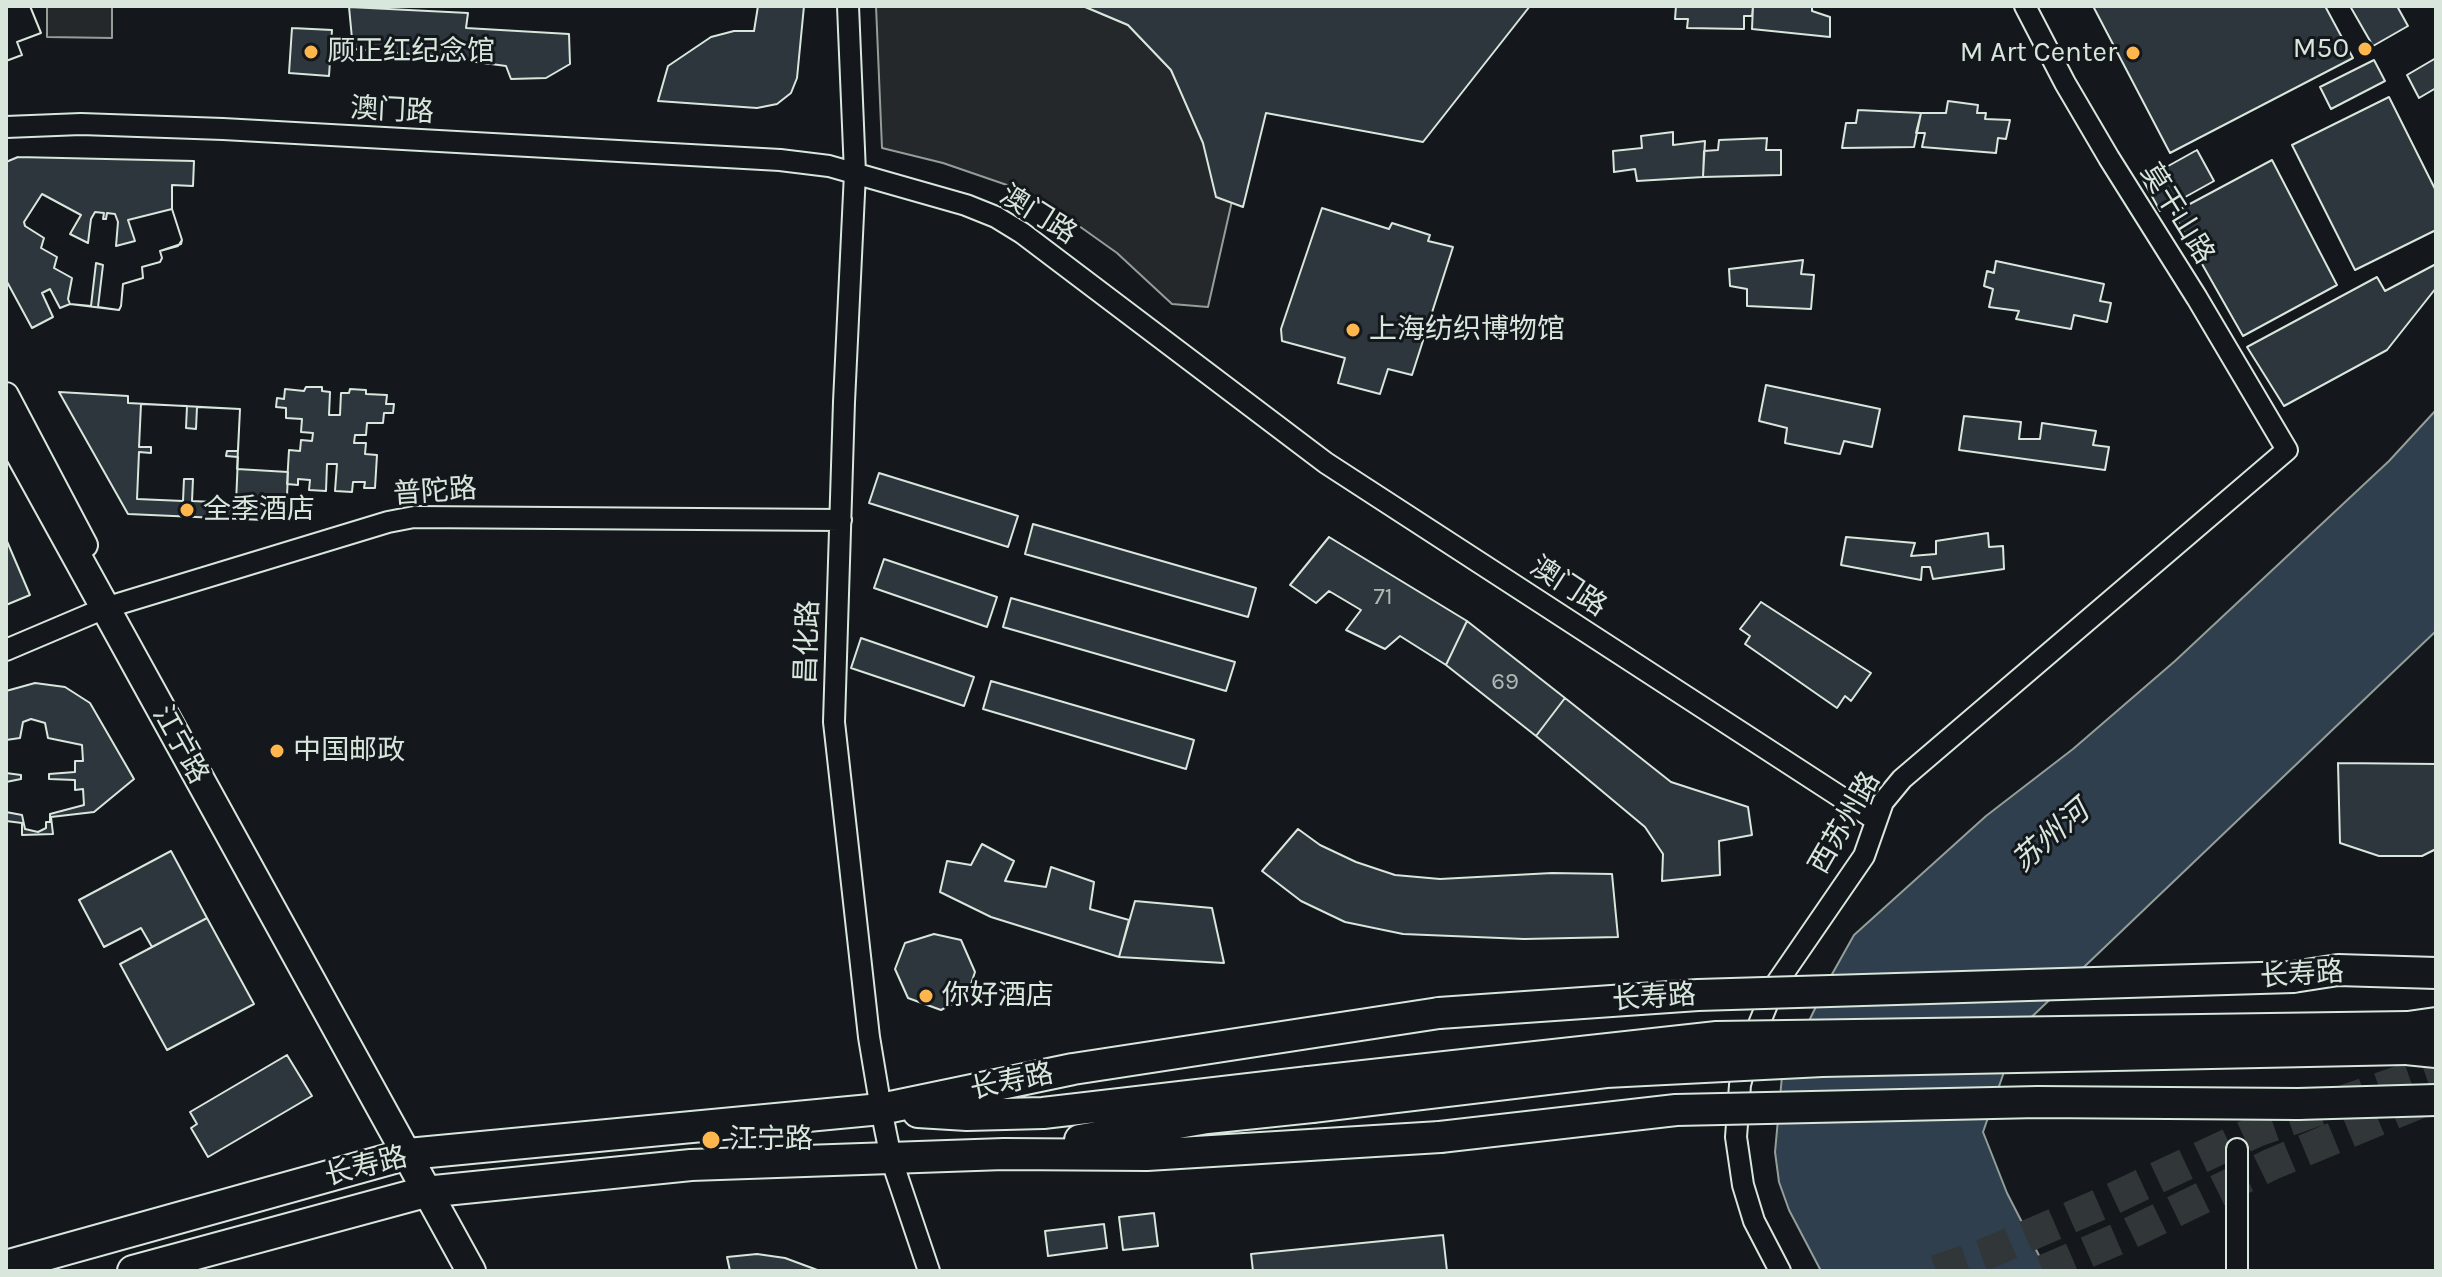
<!DOCTYPE html>
<meta charset="utf-8">
<style>
body{margin:0}
#map{position:relative;width:2442px;height:1277px;overflow:hidden;background:#14181c;font-family:Karla,sans-serif}
canvas{display:block}
.frame{position:absolute;inset:0;border:8px solid #d8e6dc;pointer-events:none}
</style>
<div id="map">
<canvas width="2442" height="1277"></canvas>
<div class="frame"></div>
</div>
<script>
const context = document.querySelector('canvas').getContext('2d');
context.lineJoin = 'round';
function fill(path, color) {
  context.fillStyle = color;
  context.fill(path, 'evenodd');
}
function poly(rows) {
  const path = new Path2D();
  for (const r of rows) {
    path.moveTo(r[0], r[1]);
    for (let i = 2; i < r.length; i += 2) path.lineTo(r[i], r[i + 1]);
  }
  return path;
}
function stroke(path, color, width, dash) {
  context.strokeStyle = color;
  context.lineWidth = width;
  context.lineCap = dash ? 'butt' : 'round';
  context.setLineDash(dash || []);
  context.stroke(path);
}
function write(font, color, halo, rows, align = 'center') {
  context.font = font + ' Karla,"Noto Sans SC",sans-serif';
  context.lineWidth = 6;
  context.setLineDash([]);
  context.textBaseline = 'middle';
  context.strokeStyle = halo;
  context.fillStyle = color;
  for (const [text, x, y, turn = 0] of rows) {
    context.save();
    context.translate(x, y);
    context.rotate((+turn || 0) * Math.PI / 180);
    context.textAlign = isNaN(turn) ? turn : align;
    if (halo) context.strokeText(text, 0, 0);
    context.fillText(text, 0, 0);
    context.restore();
  }
}
const parking = poly([
 [47,6,112,6,112,38,47,37,47,6],
 [876,6,1083,6,1128,25,1171,70,1232,201,1208,307,1172,304,1117,253,1065,216,1007,185,943,163,882,148,876,6]
]);
fill(parking, '#24282b');
stroke(parking, '#939e99', 2);
const water = poly([
 [2436,410,2436,631,2019,1029,1983,1132,2007,1193,2047,1271,1821,1271,1789,1210,1779,1182,1775,1152,1782,1076,1831,976,1854,935,1986,816,2073,749,2175,661,2389,461,2436,410]
]);
fill(water, '#2f3f4d');
stroke(water, '#939e99', 2);
const building = poly([
 [6,6,30,6,41,33,17,42,22,55,6,61,6,6],
 [6,6,30,6,41,33,17,42,22,55,6,61,6,6],
 [758,6,804,6,797,78,791,93,777,104,757,108,658,101,668,66,711,37,734,31,754,31,758,6],
 [1083,6,1530,6,1423,142,1266,113,1243,207,1216,197,1203,143,1171,70,1128,25,1083,6],
 [1676,6,1753,6,1752,16,1744,16,1744,29,1687,28,1688,19,1675,19,1676,6],
 [1753,6,1812,6,1812,11,1830,17,1830,37,1752,29,1753,6],
 [2093,6,2325,6,2353,58,2170,153,2093,6],
 [2350,6,2397,6,2408,26,2373,46,2350,6],
 [349,7,468,13,466,28,569,34,570,64,546,78,511,79,506,66,424,55,353,49,349,7],
 [292,28,332,30,329,76,289,73,292,28],
 [2436,58,2436,88,2419,98,2407,75,2436,58],
 [2374,60,2385,81,2331,109,2320,87,2374,60],
 [2389,97,2436,191,2436,230,2355,270,2292,145,2389,97],
 [1948,101,1978,105,1977,113,1986,113,1985,119,2010,120,2006,139,1998,138,1996,153,1922,147,1925,133,1916,133,1921,113,1946,113,1948,101],
 [1858,110,1921,113,1914,147,1842,148,1846,123,1856,123,1858,110],
 [1673,132,1673,145,1705,141,1703,177,1637,181,1635,169,1614,172,1613,151,1642,148,1641,136,1673,132],
 [1767,138,1766,150,1781,150,1781,175,1703,177,1704,151,1718,150,1719,140,1767,138],
 [2197,150,2214,181,2160,211,2143,180,2197,150],
 [18,157,194,161,193,186,172,185,172,209,182,240,181,244,160,251,162,258,160,262,142,267,143,278,123,284,121,306,119,310,70,304,60,308,50,289,42,293,53,317,32,328,6,280,6,162,18,157],
 [2272,160,2337,285,2243,336,2173,213,2272,160],
 [42,194,81,215,70,234,88,243,91,219,95,212,104,213,103,219,106,219,107,213,115,214,118,222,116,246,135,241,128,220,172,209,182,240,178,246,160,251,162,258,160,262,142,267,143,278,123,284,121,306,119,310,98,307,103,265,96,263,91,306,70,304,68,299,72,278,54,268,57,257,41,248,44,238,25,226,24,222,42,194],
 [1322,208,1389,229,1392,223,1430,235,1428,241,1453,247,1412,375,1388,369,1380,394,1338,383,1345,358,1282,341,1281,329,1322,208],
 [1803,260,1801,274,1814,275,1811,309,1747,306,1747,289,1730,286,1729,269,1803,260],
 [1996,261,2104,284,2100,301,2111,303,2107,322,2074,315,2071,329,2016,319,2019,311,1989,307,1993,289,1984,286,1987,271,1994,273,1996,261],
 [2436,264,2436,288,2387,350,2284,406,2247,347,2377,277,2385,291,2436,264],
 [1766,385,1880,409,1872,447,1844,441,1840,454,1785,443,1787,428,1759,421,1766,385],
 [306,387,322,387,322,391,330,392,329,415,340,415,341,393,349,393,350,389,366,390,366,394,387,395,386,404,394,404,393,413,384,413,383,423,367,423,366,435,355,435,354,443,366,443,365,454,377,455,375,488,364,488,365,482,353,482,352,492,335,491,337,464,327,464,326,491,309,490,310,480,298,479,298,485,287,484,289,450,300,451,301,440,312,441,313,433,301,432,302,419,286,418,286,408,276,407,277,398,284,399,285,389,304,391,306,387],
 [59,392,128,396,128,403,240,409,237,469,288,472,286,521,128,514,59,392],
 [141,404,187,406,186,428,196,429,197,407,240,409,238,451,227,451,226,456,238,457,236,503,192,501,193,479,184,479,183,501,137,499,139,452,151,453,151,447,139,447,141,404],
 [1964,416,2021,422,2019,439,2040,439,2042,423,2096,431,2093,445,2109,447,2105,470,1959,450,1964,416],
 [879,473,1018,516,1008,547,869,503,879,473],
 [1033,524,1256,588,1248,617,1025,554,1033,524],
 [1988,533,1989,547,2003,546,2004,569,1933,579,1930,567,1922,567,1921,580,1841,565,1846,537,1915,543,1911,556,1936,554,1936,541,1988,533],
 [1329,537,1467,621,1446,665,1400,636,1385,649,1346,630,1361,610,1329,591,1316,603,1290,585,1329,537],
 [6,539,30,595,6,605,6,539],
 [884,559,997,597,987,627,874,588,884,559],
 [1011,598,1235,662,1226,691,1003,627,1011,598],
 [1761,602,1871,673,1851,701,1845,696,1837,708,1745,644,1750,636,1740,629,1761,602],
 [1467,621,1565,698,1536,736,1446,665,1467,621],
 [861,638,974,677,964,706,851,668,861,638],
 [991,681,1194,740,1186,769,983,709,991,681],
 [35,683,65,687,90,703,134,779,94,812,51,817,53,834,22,835,22,823,6,821,6,691,35,683],
 [1565,698,1671,782,1748,807,1752,835,1719,841,1720,875,1662,881,1663,854,1645,827,1536,736,1565,698],
 [31,719,45,723,48,738,82,745,83,761,75,761,75,772,49,774,49,779,75,780,75,790,83,789,84,805,50,814,50,822,46,822,46,828,38,832,25,829,22,815,6,812,6,782,21,779,21,775,6,773,6,740,20,738,23,722,31,719],
 [2338,763,2436,764,2436,849,2422,856,2379,856,2340,843,2338,763],
 [1298,829,1320,845,1356,862,1395,875,1440,879,1552,873,1612,874,1618,937,1524,939,1403,934,1345,922,1301,901,1262,871,1298,829],
 [982,844,1014,861,1005,881,1046,887,1051,867,1094,882,1090,909,1129,920,1119,957,991,917,940,892,947,861,971,865,982,844],
 [171,851,207,918,152,947,141,928,104,947,79,900,171,851],
 [1135,901,1212,908,1224,963,1119,957,1135,901],
 [207,918,254,1004,167,1050,120,964,207,918],
 [934,934,961,940,975,972,967,996,941,1010,908,998,895,969,905,943,934,934],
 [287,1055,312,1096,208,1157,191,1128,197,1124,190,1112,287,1055],
 [1154,1213,1158,1246,1123,1250,1119,1217,1154,1213],
 [1104,1224,1107,1248,1048,1256,1045,1231,1104,1224],
 [1443,1235,1447,1271,1253,1271,1251,1254,1443,1235],
 [757,1254,785,1258,820,1271,730,1271,727,1257,757,1254]
]);
fill(building, '#2c363c');
stroke(building, '#d8e6dc', 2);
stroke(poly([
 [1936,1271,1988,1253,2101,1204,2257,1131,2436,1069],
 [2043,1271,2120,1238,2272,1164,2423,1101]
]), '#313739', 32, [32, 16]);
const minor = poly([
 [848,6,855,173,844,402,834,722,869,1037,881,1109,891,1158,929,1271],
 [6,127,81,124,223,129,780,160,829,166,966,205,996,217,1022,233,1326,463,1876,820],
 [6,650,105,608,388,522,414,517,841,520],
 [1780,1271,1754,1221,1743,1185,1736,1137,1740,1085,1751,1044,1774,987,1864,856,1883,802,1902,779,2287,450,2197,298,2109,158,2065,83,2025,6],
 [2237,1271,2237,1149]
]);
const tertiary = poly([
 [6,395,85,545]
]);
const secondary = poly([
 [6,428,471,1271]
]);
const primary = poly([
 [2293,977,2338,970,2436,973],
 [2408,1027,2436,1023],
 [2406,1049,2436,1052],
 [2298,1104,2436,1100],
 [918,1112,967,1115,1043,1113,1309,1082],
 [1080,1140,1207,1118,1312,1107],
 [6,1266,408,1154,881,1109,1073,1069,1439,1013],
 [133,1271,425,1192,691,1165,1004,1154,1147,1155,1440,1137]
]);
stroke(minor, '#d8e6dc', 24);
stroke(tertiary, '#d8e6dc', 28);
stroke(secondary, '#d8e6dc', 32);
stroke(primary, '#d8e6dc', 34);
stroke(minor, '#14181c', 20);
stroke(tertiary, '#14181c', 24);
stroke(secondary, '#14181c', 28);
stroke(primary, '#14181c', 30);
const primaryBridge = poly([
 [1439,1013,1698,995,2293,977],
 [1309,1082,1717,1037,2408,1027],
 [1312,1107,1606,1072,1822,1061,2406,1049],
 [1440,1137,1676,1110,2038,1102,2298,1104]
]);
stroke(primaryBridge, '#d8e6dc', 34, []);
stroke(primaryBridge, '#14181c', 30);
for (const [x, y, r, color] of [
 [2365,49,8,"#ffb74d"],
 [311,52,8,"#ffb74d"],
 [2133,53,8,"#ffb74d"],
 [1353,330,8,"#ffb74d"],
 [187,510,8,"#ffb74d"],
 [277,751,8,"#ffb74d"],
 [926,996,8,"#ffb74d"],
 [711,1140,10,"#ffb74d"]
]) {
  const dot = new Path2D();
  dot.arc(x, y, r, 0, 2 * Math.PI);
  context.fillStyle = color;
  context.fill(dot);
  stroke(dot, '#14181c', 3);
}
write('24px', '#adbab4', null, [
 ["71",1383,597],
 ["69",1505,682]
]);
write('28px', '#d8e6dc', '#14181c', [
 ["M50",2349,49,"right"],
 ["顾正红纪念馆",327,52],
 ["M Art Center",2117,53,"right"],
 ["上海纺织博物馆",1369,330],
 ["全季酒店",203,510],
 ["中国邮政",293,751],
 ["你好酒店",942,996],
 ["江宁路",729,1140]
], 'left');
write('28px', '#d8e6dc', '#14181c', [
 ["澳门路",392,111,3],
 ["莫干山路",2177,214,58],
 ["澳门路",1038,215,32],
 ["普陀路",435,492,-4],
 ["澳门路",1568,587,33],
 ["昌化路",808,642,-88],
 ["江宁路",180,745,61],
 ["西苏州路",1845,823,-60],
 ["长寿路",2302,975,-4],
 ["长寿路",1654,998,-4],
 ["长寿路",1012,1082,-12],
 ["长寿路",366,1167,-14]
]);
write('italic 30px', '#d8e6dc', '#14181c', [
 ["苏州河",2051,837,-41]
]);
</script>
